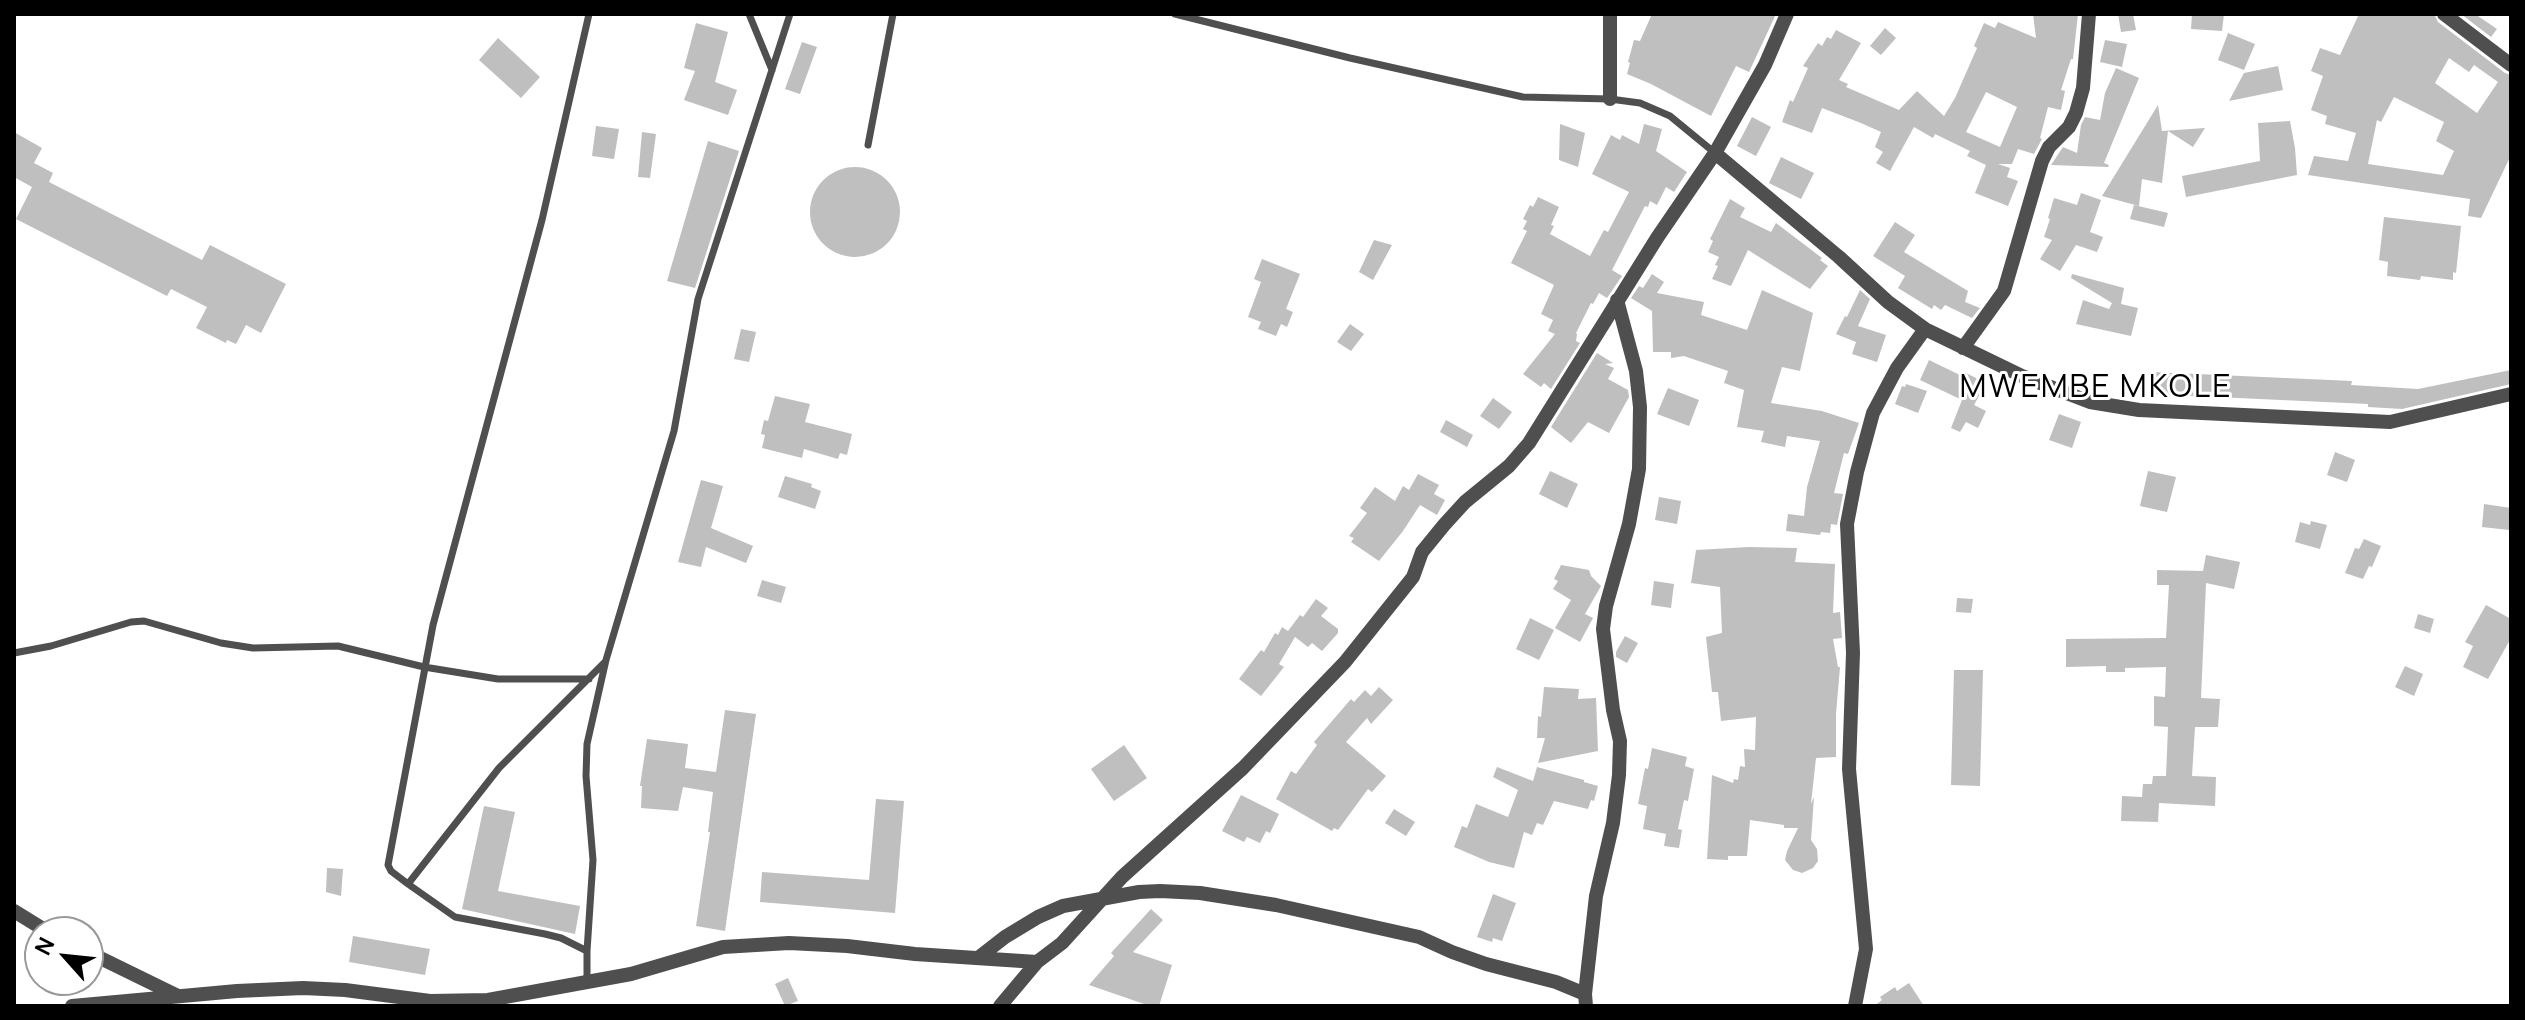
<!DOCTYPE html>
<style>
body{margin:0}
#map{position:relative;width:2525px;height:1020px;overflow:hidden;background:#fff;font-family:Manrope,sans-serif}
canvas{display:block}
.frame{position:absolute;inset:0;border:16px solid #000;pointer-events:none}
.north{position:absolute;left:24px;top:916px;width:80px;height:80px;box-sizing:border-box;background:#fff;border:2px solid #999;border-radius:50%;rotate:297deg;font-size:22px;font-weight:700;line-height:32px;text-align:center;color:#000}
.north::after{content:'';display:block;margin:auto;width:28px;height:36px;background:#000;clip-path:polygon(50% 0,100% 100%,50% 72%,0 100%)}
</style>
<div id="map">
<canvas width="2525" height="1020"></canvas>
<div class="frame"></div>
<div class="north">N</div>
</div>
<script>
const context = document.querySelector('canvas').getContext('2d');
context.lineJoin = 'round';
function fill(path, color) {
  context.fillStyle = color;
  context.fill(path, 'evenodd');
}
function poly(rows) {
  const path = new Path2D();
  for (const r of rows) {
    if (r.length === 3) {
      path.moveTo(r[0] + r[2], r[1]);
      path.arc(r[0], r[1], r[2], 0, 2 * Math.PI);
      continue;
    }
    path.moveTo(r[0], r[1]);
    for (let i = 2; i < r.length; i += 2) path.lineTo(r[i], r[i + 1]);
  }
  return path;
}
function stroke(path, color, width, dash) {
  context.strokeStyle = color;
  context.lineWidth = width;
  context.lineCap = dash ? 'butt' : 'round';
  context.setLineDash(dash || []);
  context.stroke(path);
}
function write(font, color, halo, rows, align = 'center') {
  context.font = font + ' Manrope,sans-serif';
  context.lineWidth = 6;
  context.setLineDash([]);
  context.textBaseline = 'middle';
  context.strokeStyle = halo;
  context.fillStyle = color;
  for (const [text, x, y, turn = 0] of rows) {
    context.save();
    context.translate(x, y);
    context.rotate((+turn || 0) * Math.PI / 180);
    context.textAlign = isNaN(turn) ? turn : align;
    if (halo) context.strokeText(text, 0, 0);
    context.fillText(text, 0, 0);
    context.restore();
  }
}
fill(poly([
 [1652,14,1776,14,1749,72,1736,66,1711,116,1651,84,1627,74,1630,63,1628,62,1634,40,1640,41],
 [2033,14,2078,14,2073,59,2071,59,2061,90,2065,91,2061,110,2048,107,2040,138,2042,139,2034,154,2018,149,2012,164,1998,164,2010,168,2007,177,2018,181,2008,206,1975,193,1986,165,1967,156,1970,151,1935,134,1933,138,1914,127,1890,171,1876,163,1883,152,1875,147,1881,132,1861,123,1822,108,1812,133,1782,122,1790,100,1793,102,1808,68,1803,66,1818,43,1822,46,1827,37,1831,39,1836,30,1861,43,1839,80,1848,84,1846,87,1899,110,1917,91,1944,116,1955,98,1977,48,1974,46,1984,23,1995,28,1998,22,2036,38],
 [1986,92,2017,107,2000,147,1966,132],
 [2118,14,2133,14,2136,30,2121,32],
 [2192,14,2224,14,2222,31,2191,29],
 [2359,14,2434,14,2438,22,2505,73,2511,75,2511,155,2481,218,2468,216,2470,199,2308,175,2314,156,2348,161,2356,133,2325,124,2327,116,2311,110,2323,76,2311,71,2320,48,2340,55],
 [2449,58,2469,72,2474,65,2498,82,2477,113,2435,83],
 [2394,97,2444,122,2436,141,2454,151,2443,175,2368,164,2377,120,2381,122],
 [2461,14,2475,14,2497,29,2491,37],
 [696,23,728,32,715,82,737,90,728,115,684,100,695,71,684,68],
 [1885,28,1896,38,1881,55,1870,46],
 [2228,33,2255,44,2244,70,2218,60],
 [498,38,540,77,521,98,479,60],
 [2105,40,2127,44,2122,67,2100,62],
 [802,42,817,47,800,94,785,89],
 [2278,66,2283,90,2229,101,2244,73],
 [2116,68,2139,78,2104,163,2109,165,2108,167,2051,165,2063,147,2077,153,2081,125,2085,117,2100,120,2105,93],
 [2158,105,2162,131,2205,128,2193,147,2168,131,2162,183,2142,179,2139,206,2102,196],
 [1752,117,1771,127,1756,156,1737,146],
 [2290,121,2295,148,2297,175,2186,197,2182,176,2260,161,2258,123],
 [1560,124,1585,133,1578,167,1559,160],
 [1644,124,1662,129,1656,151,1687,172,1674,192,1666,187,1657,205,1650,201,1648,207,1645,206,1612,270,1622,276,1607,298,1599,293,1593,304,1591,303,1576,333,1577,334,1576,341,1580,343,1551,389,1544,383,1541,387,1523,374,1555,334,1548,331,1553,320,1541,314,1554,285,1511,263,1527,231,1523,229,1527,221,1523,219,1530,205,1533,207,1538,197,1559,207,1551,225,1554,226,1550,234,1590,256,1604,230,1608,232,1629,192,1592,174,1611,135,1620,140,1622,135,1639,144],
 [596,126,619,129,614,159,592,156],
 [14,132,42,148,34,163,53,173,49,182,202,260,210,245,286,284,261,333,246,325,236,344,227,340,226,343,196,328,207,307,171,289,167,296,16,219,32,187,14,177],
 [642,132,656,134,650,178,638,177],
 [708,141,739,151,695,288,667,281],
 [1781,157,1814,173,1801,199,1769,183],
 [855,212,45],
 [2081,193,2101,200,2090,232,2103,237,2097,252,2076,245,2060,271,2040,259,2052,240,2044,237,2050,219,2048,218,2054,198,2077,205],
 [1730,199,1745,208,1740,217,1771,232,1776,223,1822,258,1820,260,1828,266,1810,289,1748,250,1731,286,1712,279,1718,266,1715,265,1719,257,1708,252,1713,241,1710,239],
 [2134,205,2168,213,2164,227,2130,219],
 [2384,217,2461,226,2456,273,2453,272,2453,280,2421,276,2420,280,2387,276,2388,262,2379,260],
 [1895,222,1915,235,1904,252,1968,291,1965,302,1980,308,1972,318,1945,305,1941,310,1934,305,1932,309,1898,288,1905,276,1873,256],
 [1374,240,1392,245,1373,280,1359,272],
 [1262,259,1300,274,1286,309,1293,312,1287,327,1281,324,1276,336,1258,329,1261,322,1248,317,1261,282,1254,279],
 [1652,274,1664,282,1657,293,1704,302,1701,315,1747,330,1762,290,1813,313,1800,371,1782,367,1771,403,1822,411,1859,423,1848,454,1844,453,1834,493,1843,494,1837,525,1831,524,1830,533,1821,532,1820,535,1786,531,1788,514,1804,516,1807,487,1820,441,1787,436,1785,447,1761,442,1764,431,1737,427,1744,390,1724,383,1728,371,1684,356,1671,358,1671,352,1653,352,1652,311,1631,298,1639,286,1643,288],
 [2072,274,2124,288,2121,304,2138,308,2131,336,2076,324,2083,300,2109,309,2112,303,2071,278],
 [1860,290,1870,299,1858,326,1886,335,1877,362,1852,354,1856,342,1836,334,1845,316,1847,317],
 [1350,324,1364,334,1351,351,1337,342],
 [741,329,756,332,749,362,734,359],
 [1597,353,1613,363,1605,364,1614,368,1608,379,1628,390,1629,397,1609,433,1588,422,1571,443,1551,427],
 [1929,360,1964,377,1966,373,1986,383,1974,405,1986,411,1978,428,1966,422,1960,432,1951,428,1962,400,1920,380],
 [2511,370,2511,384,2402,409,2368,407,2368,404,2151,394,2152,372,2352,381,2351,385,2418,389],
 [1906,384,1927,391,1918,413,1895,404,1902,386,1905,387],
 [1668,388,1699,400,1689,426,1657,414],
 [775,396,810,404,805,422,852,434,847,455,840,453,838,459,804,449,802,458,762,448,765,435,761,434,764,420,768,421],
 [1493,398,1512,412,1499,429,1480,416],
 [2059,414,2081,422,2072,448,2049,440],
 [1446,420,1473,435,1467,447,1440,432],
 [2335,452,2355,460,2347,482,2327,475],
 [1550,471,1578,484,1567,508,1539,494],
 [2148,471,2176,477,2167,512,2140,506],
 [1418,474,1439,485,1434,494,1445,500,1437,515,1420,505,1403,531,1379,561,1351,542,1354,538,1349,536,1367,513,1360,508,1375,487,1395,501,1403,486,1409,490],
 [785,476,812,484,811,487,821,491,815,509,778,497],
 [701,480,723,486,711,528,753,546,746,563,706,547,701,567,678,562],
 [1659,497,1681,501,1677,524,1655,520],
 [2484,504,2511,508,2509,530,2482,527],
 [2311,521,2327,525,2320,549,2295,542,2300,522,2310,525],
 [2364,539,2381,546,2372,567,2369,566,2363,579,2345,573,2355,548,2359,549],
 [1749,547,1797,548,1795,562,1835,564,1833,613,1840,612,1842,638,1833,639,1838,667,1840,667,1836,714,1836,757,1816,758,1811,804,1814,797,1811,840,1817,849,1818,861,1813,868,1802,873,1793,870,1785,860,1787,851,1798,828,1784,828,1784,825,1750,820,1747,856,1728,856,1728,860,1707,859,1712,775,1733,783,1734,779,1738,780,1740,766,1745,767,1744,749,1755,750,1756,717,1721,721,1718,692,1712,692,1706,637,1722,633,1720,587,1691,583,1696,550],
 [2206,555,2240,562,2234,589,2206,583,2201,698,2220,699,2218,727,2195,727,2192,776,2216,777,2215,806,2159,803,2158,822,2121,821,2122,796,2142,797,2143,784,2152,784,2153,776,2166,776,2168,727,2154,726,2154,696,2165,697,2166,667,2125,668,2125,672,2106,672,2106,666,2066,667,2066,639,2166,638,2169,585,2157,585,2157,570,2203,571],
 [1561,565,1589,570,1591,576,1601,586,1585,614,1593,618,1580,642,1555,628,1571,600,1553,589,1558,581,1554,579],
 [762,580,786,587,781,603,757,596],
 [1654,581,1674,584,1671,608,1651,605],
 [1957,598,1973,599,1971,613,1956,612],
 [1316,599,1328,608,1321,616,1338,629,1338,633,1322,651,1312,643,1308,647,1295,637,1279,664,1284,667,1261,696,1239,679,1261,650,1264,652,1275,633,1278,635,1282,627,1288,631,1300,615,1303,617],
 [2486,605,2511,619,2511,638,2488,679,2463,667,2473,646,2465,642],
 [2418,614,2434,619,2430,633,2414,628],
 [1530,618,1554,630,1539,660,1516,649],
 [1625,636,1638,643,1627,663,1616,657,1616,652],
 [2405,666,2423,674,2414,696,2395,687],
 [1954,670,1983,670,1980,786,1951,785],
 [1379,687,1393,700,1371,724,1367,718,1346,742,1386,776,1372,792,1368,789,1338,830,1334,828,1332,831,1276,799,1291,771,1296,774,1317,745,1314,742,1351,699,1354,702,1365,690,1371,696],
 [1544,687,1579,689,1578,699,1596,698,1598,751,1538,763,1545,738,1537,738,1538,716,1541,717],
 [725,710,756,714,725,931,696,926,710,832,708,832,713,792,683,787,678,811,641,808,642,786,640,786,647,739,688,744,685,768,716,772],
 [1124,745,1147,778,1114,801,1091,769],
 [1652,748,1687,757,1685,766,1694,769,1688,801,1684,800,1678,829,1682,830,1679,848,1664,846,1666,834,1643,829,1647,806,1638,804,1645,768,1648,769],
 [1497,767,1533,781,1537,767,1584,780,1584,782,1598,786,1594,801,1591,800,1588,809,1554,801,1543,825,1537,823,1532,835,1524,832,1514,868,1489,862,1454,847,1462,826,1467,828,1476,804,1508,817,1518,790,1493,777],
 [1241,795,1279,814,1270,833,1266,831,1260,843,1247,837,1244,842,1222,831],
 [876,799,904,801,895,913,760,902,762,872,869,880],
 [484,806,515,812,498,891,580,906,575,934,462,909],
 [1394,809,1415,822,1406,836,1385,823],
 [327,868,343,869,341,896,326,892],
 [1493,894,1516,903,1502,941,1493,938,1492,942,1477,937],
 [1151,909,1163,920,1133,952,1172,965,1159,1006,1150,1006,1089,985,1114,956,1111,953],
 [353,936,430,949,425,975,349,962],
 [788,978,798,1001,785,1006,775,984],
 [1909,983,1924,1006,1874,1006,1882,1000,1880,997,1895,987,1897,991]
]), '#bfbfbf');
stroke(poly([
 [749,14,772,70],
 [1175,14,1350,58,1523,97,1610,99,1640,103,1670,116,1715,153],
 [868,145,893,14],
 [14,653,51,646,131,622,144,621,221,643,253,648,338,646,424,667,498,679,589,679],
 [408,884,499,768,605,662],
 [587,951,561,938,545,934,455,917,408,884,391,871,388,865,433,625,542,220,589,14],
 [587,981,587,951,593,860,586,776,587,744,606,660,674,431,698,299,790,14]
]), '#4f4f4f', 7);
stroke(poly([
 [2444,14,2511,65],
 [1610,99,1610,14],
 [1715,153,1839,257,1888,302,1925,329,2022,376,2090,402,2139,410,2390,422,2511,394],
 [1963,348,2004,291,2042,161,2049,147,2069,127,2076,113,2083,88,2089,14],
 [14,911,48,932],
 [88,952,178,996],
 [978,958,1005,937,1038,917,1063,906,1139,892,1160,891,1200,893,1276,905,1419,937,1452,952,1486,964,1556,982,1585,994],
 [72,1006,237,991,303,988,345,990,430,1001,488,1000,631,974,723,947,789,943,847,946,915,954,1037,962],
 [1000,1006,1037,962,1062,943,1122,877,1243,768,1345,662,1413,577,1422,552,1444,525,1465,502,1509,466,1529,443,1657,238,1715,153,1765,65,1787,14],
 [1586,1006,1585,994,1596,896,1613,823,1619,775,1620,741,1613,710,1603,629,1606,606,1629,524,1639,469,1640,407,1636,371,1617,300],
 [1855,1006,1866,949,1849,769,1853,653,1847,524,1857,472,1873,413,1897,368,1925,329]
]), '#4f4f4f', 14);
context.letterSpacing = '2px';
write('32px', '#000', '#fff', [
 ["MWEMBE MKOLE",2096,388]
]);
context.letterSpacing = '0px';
</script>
